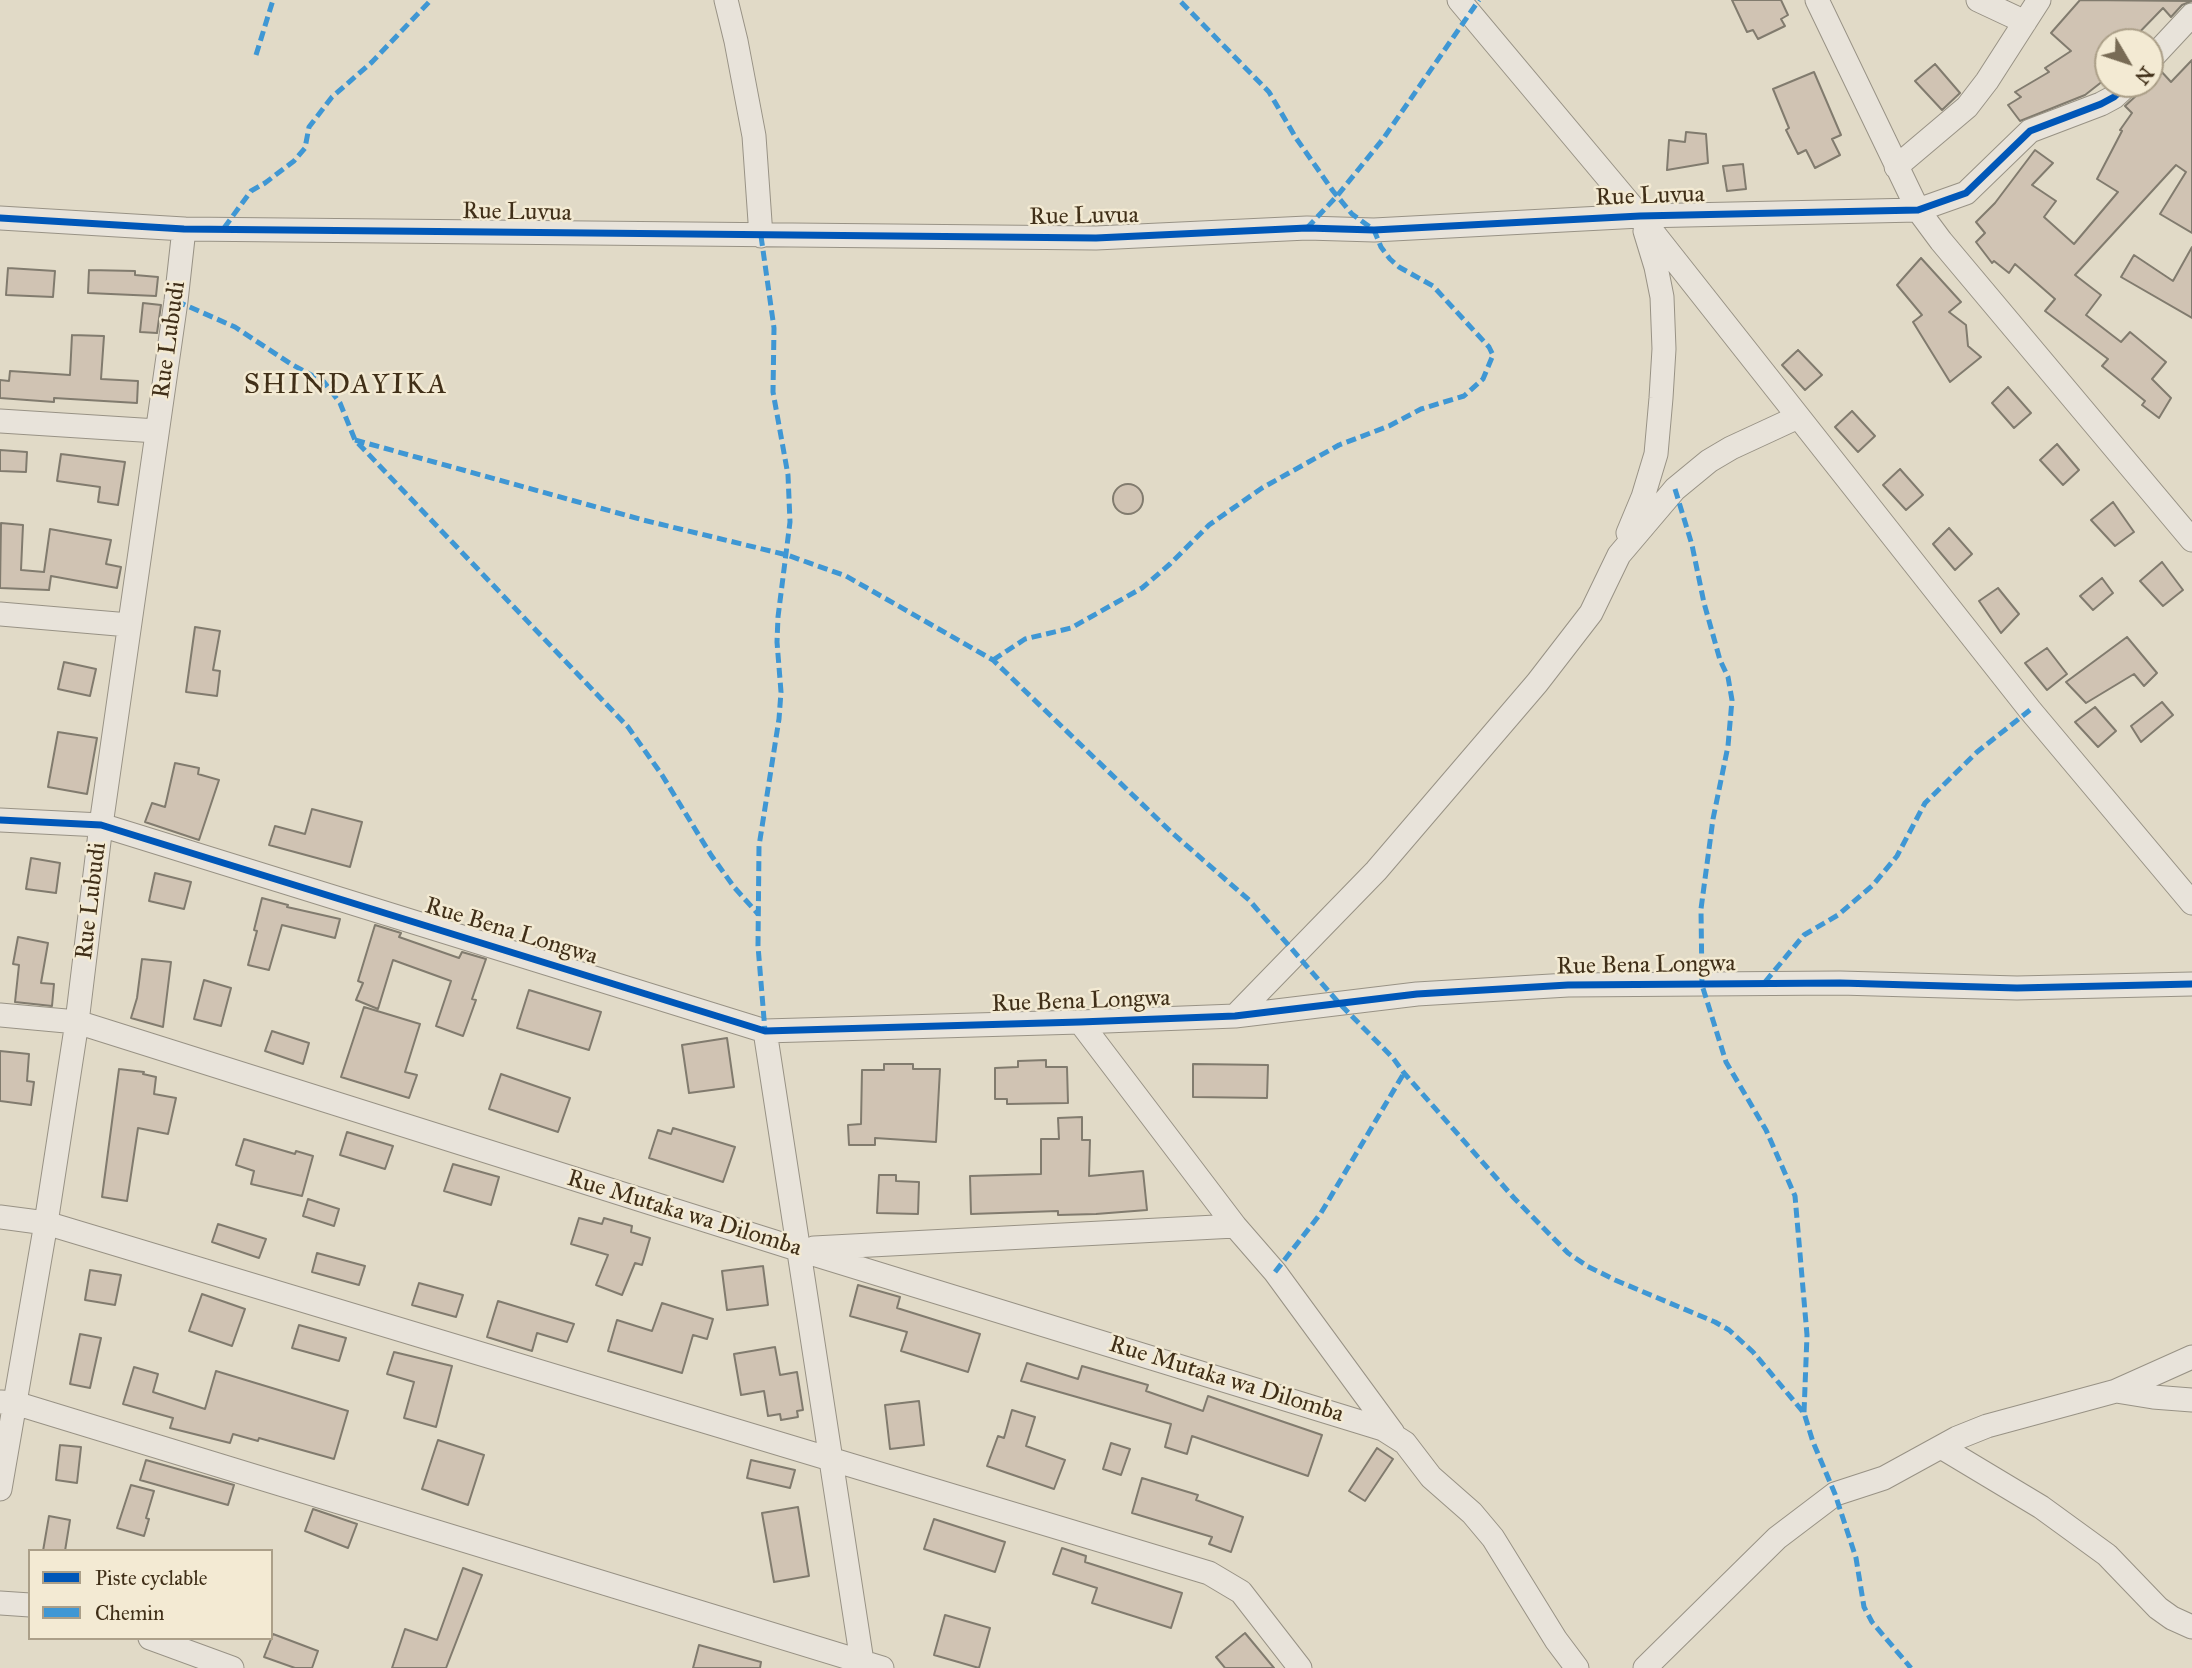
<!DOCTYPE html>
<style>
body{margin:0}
#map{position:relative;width:2192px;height:1668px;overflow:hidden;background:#e1dac7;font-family:"IM FELL Great Primer",serif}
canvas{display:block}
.legend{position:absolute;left:28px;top:1549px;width:245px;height:91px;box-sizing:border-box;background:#f3ead3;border:2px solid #ab9f88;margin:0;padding:9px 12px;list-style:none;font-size:21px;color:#402f18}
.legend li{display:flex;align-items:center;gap:14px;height:35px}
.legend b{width:35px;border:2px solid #ab9f88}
.north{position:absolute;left:2094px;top:28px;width:70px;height:70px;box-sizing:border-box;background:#f3ead3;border:2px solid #ab9f88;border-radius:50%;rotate:129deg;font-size:19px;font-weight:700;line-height:28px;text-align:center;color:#402f18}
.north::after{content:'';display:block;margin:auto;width:24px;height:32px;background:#786b55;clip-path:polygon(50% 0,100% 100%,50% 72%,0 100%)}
</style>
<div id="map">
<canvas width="2192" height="1668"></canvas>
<ul class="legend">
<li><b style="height:9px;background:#0057b8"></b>Piste cyclable</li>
<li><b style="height:9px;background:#3f97d4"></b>Chemin</li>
</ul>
<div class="north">N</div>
</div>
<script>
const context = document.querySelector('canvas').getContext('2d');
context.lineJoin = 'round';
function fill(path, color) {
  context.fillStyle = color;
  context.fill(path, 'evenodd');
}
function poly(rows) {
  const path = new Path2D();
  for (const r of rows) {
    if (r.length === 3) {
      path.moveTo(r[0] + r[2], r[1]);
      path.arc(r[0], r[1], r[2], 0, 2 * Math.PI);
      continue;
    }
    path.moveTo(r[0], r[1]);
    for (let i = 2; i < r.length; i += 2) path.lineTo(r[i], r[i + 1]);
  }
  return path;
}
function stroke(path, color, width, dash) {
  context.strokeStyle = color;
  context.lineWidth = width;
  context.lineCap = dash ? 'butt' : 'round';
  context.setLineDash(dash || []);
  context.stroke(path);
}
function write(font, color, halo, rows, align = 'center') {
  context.font = font + ' "IM FELL Great Primer",serif';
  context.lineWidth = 5;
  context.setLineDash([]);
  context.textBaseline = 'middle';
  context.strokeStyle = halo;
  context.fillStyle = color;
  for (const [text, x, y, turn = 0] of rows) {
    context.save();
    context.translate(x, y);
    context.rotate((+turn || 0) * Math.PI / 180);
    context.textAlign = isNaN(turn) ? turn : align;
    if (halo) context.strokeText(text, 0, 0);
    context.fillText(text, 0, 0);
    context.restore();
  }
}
const building = poly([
 [1732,0,1781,0,1788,15,1781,19,1785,26,1758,39,1753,30,1747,32,1732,0],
 [2080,0,2192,1,2182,5,2171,17,2163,8,2130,42,2108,42,2108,77,2085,95,2020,121,2008,105,2021,97,2015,92,2049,72,2045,68,2071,51,2051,33,2080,0],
 [2192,60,2192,233,2160,214,2186,172,2176,165,2075,275,2101,295,2086,315,2121,342,2130,332,2166,362,2152,379,2171,398,2159,418,2142,405,2145,401,2102,366,2108,359,2045,311,2055,299,2015,264,2009,273,1994,261,1992,263,1976,242,1985,233,1976,222,1995,203,2035,150,2053,163,2032,185,2056,201,2044,217,2074,244,2118,192,2097,179,2122,131,2120,130,2132,113,2125,106,2138,94,2142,84,2150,84,2150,79,2154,73,2160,70,2171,82,2192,60],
 [1935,64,1960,93,1942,110,1915,81,1935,64],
 [1814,72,1841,135,1832,139,1840,155,1815,168,1806,150,1798,154,1786,130,1789,128,1773,89,1814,72],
 [1686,132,1706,134,1708,163,1667,170,1669,140,1685,142,1686,132],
 [1743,164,1746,189,1727,191,1723,166,1743,164],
 [2192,247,2192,318,2121,277,2134,255,2173,281,2192,247],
 [1921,258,1961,302,1949,312,1966,325,1968,346,1981,357,1950,382,1913,322,1922,315,1897,285,1921,258],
 [8,268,55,271,53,297,6,295,8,268],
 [89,270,135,271,135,275,158,277,156,296,88,293,89,270],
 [143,303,161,305,157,333,140,332,143,303],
 [72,335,104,336,101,379,138,381,137,403,54,398,54,402,0,398,0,380,9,381,10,371,70,375,72,335],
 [1798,350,1822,375,1805,390,1782,365,1798,350],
 [2008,387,2031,413,2014,428,1992,403,2008,387],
 [1852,411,1875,436,1858,452,1835,427,1852,411],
 [2057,444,2079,470,2063,485,2040,460,2057,444],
 [0,450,27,452,26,472,0,471,0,450],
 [61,454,125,462,118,505,98,502,100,487,57,481,61,454],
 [1900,469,1923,495,1906,510,1883,485,1900,469],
 [1128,499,15],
 [2113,502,2134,532,2115,546,2091,520,2113,502],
 [1,523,23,525,21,570,44,572,50,529,111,540,106,564,121,567,117,588,51,576,49,590,0,588,1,523],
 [1949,528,1972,554,1955,570,1933,544,1949,528],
 [2162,562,2183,590,2163,606,2140,581,2162,562],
 [2102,578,2113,593,2093,610,2080,596,2102,578],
 [1998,588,2019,614,2001,633,1979,601,1998,588],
 [195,627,220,631,213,670,220,671,217,696,186,692,195,627],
 [2127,637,2157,673,2144,686,2134,674,2086,703,2066,682,2127,637],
 [2047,648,2067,674,2047,690,2025,663,2047,648],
 [64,662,96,669,90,696,58,689,64,662],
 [2162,702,2173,715,2141,742,2131,726,2162,702],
 [2095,707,2116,731,2098,747,2075,722,2095,707],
 [58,732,97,738,87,794,48,787,58,732],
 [175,763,199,768,198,774,219,780,199,840,145,822,152,803,165,807,175,763],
 [312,809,362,822,350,867,269,845,275,826,305,834,312,809],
 [31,858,60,863,56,893,26,889,31,858],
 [155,873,191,882,184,909,149,901,155,873],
 [262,898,288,905,287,907,340,919,335,938,282,925,269,970,248,965,257,931,254,930,262,898],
 [375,925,401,933,399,937,459,958,462,952,486,959,472,999,476,1000,463,1036,436,1026,451,981,393,960,378,1009,356,1000,363,983,358,981,375,925],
 [18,937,48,943,41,983,54,984,52,1006,15,1002,19,965,13,964,18,937],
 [142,959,171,962,163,1027,131,1018,137,998,142,959],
 [204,980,231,988,221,1026,194,1019,204,980],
 [529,990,601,1012,589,1050,517,1028,529,990],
 [364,1007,420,1024,405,1072,417,1075,409,1098,341,1077,364,1007],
 [272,1031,309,1043,303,1064,265,1051,272,1031],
 [727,1038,734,1087,689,1093,682,1045,727,1038],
 [0,1051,29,1054,27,1081,34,1082,31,1105,0,1101,0,1051],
 [1046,1060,1046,1067,1067,1067,1068,1103,1007,1104,1007,1099,995,1099,995,1068,1018,1067,1018,1061,1046,1060],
 [884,1064,913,1064,913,1069,940,1069,936,1142,875,1138,875,1145,849,1145,848,1125,861,1124,862,1070,884,1070,884,1064],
 [1193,1064,1268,1065,1267,1098,1193,1097,1193,1064],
 [119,1069,144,1072,143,1074,156,1077,154,1094,176,1098,168,1134,138,1128,127,1201,102,1197,119,1069],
 [501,1074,570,1098,558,1132,489,1109,501,1074],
 [1082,1117,1082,1140,1090,1140,1089,1176,1143,1171,1147,1210,1096,1214,1058,1215,1058,1211,971,1214,970,1176,1041,1174,1041,1139,1059,1139,1058,1118,1082,1117],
 [673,1128,735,1147,723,1182,649,1158,658,1130,671,1134,673,1128],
 [347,1132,393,1146,385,1169,340,1155,347,1132],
 [244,1139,295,1154,296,1151,313,1156,302,1196,251,1184,254,1171,236,1165,244,1139],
 [453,1164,499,1177,491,1205,444,1191,453,1164],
 [879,1175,896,1175,896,1181,919,1182,918,1214,877,1213,879,1175],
 [308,1199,339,1209,334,1226,303,1216,308,1199],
 [579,1218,602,1224,604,1218,632,1226,631,1232,650,1238,642,1265,635,1263,622,1295,596,1285,608,1255,571,1244,579,1218],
 [218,1224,266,1239,259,1258,212,1242,218,1224],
 [317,1253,365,1266,359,1285,312,1272,317,1253],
 [763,1266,768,1305,727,1310,722,1271,763,1266],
 [90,1270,121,1275,115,1305,85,1300,90,1270],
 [419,1283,463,1295,456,1317,412,1305,419,1283],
 [858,1285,900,1297,897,1308,980,1334,968,1372,901,1351,907,1332,850,1316,858,1285],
 [202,1294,245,1309,232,1346,189,1331,202,1294],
 [498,1301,574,1324,567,1342,537,1333,532,1351,487,1337,498,1301],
 [662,1303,713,1319,707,1339,693,1335,682,1373,608,1351,617,1320,652,1331,662,1303],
 [299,1325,346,1338,339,1361,292,1348,299,1325],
 [80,1334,101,1338,90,1388,70,1384,80,1334],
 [775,1347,780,1375,797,1372,803,1410,797,1411,798,1417,781,1420,780,1414,768,1416,764,1391,741,1395,734,1354,775,1347],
 [394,1352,452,1366,436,1427,404,1418,414,1382,387,1374,394,1352],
 [1027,1363,1078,1379,1082,1366,1148,1385,1146,1391,1203,1411,1208,1396,1322,1435,1308,1476,1192,1436,1187,1454,1165,1447,1171,1424,1021,1381,1027,1363],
 [134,1367,158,1374,153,1392,205,1409,216,1371,348,1411,334,1459,259,1438,258,1441,233,1434,230,1443,170,1428,173,1418,123,1404,134,1367],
 [919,1401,924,1445,890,1449,885,1405,919,1401],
 [1012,1410,1035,1417,1026,1446,1065,1460,1054,1489,987,1466,998,1436,1004,1438,1012,1410],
 [438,1440,484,1455,468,1505,422,1489,438,1440],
 [1111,1443,1130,1449,1121,1475,1103,1469,1111,1443],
 [60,1445,81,1447,77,1483,56,1480,60,1445],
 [1377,1448,1393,1459,1365,1501,1349,1491,1377,1448],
 [146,1460,234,1485,228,1505,140,1480,146,1460],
 [751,1460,795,1470,790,1488,747,1478,751,1460],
 [1142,1478,1198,1495,1196,1500,1243,1517,1231,1552,1209,1544,1212,1537,1132,1513,1142,1478],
 [131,1485,154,1491,146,1518,149,1519,144,1536,117,1528,131,1485],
 [798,1507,809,1576,774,1582,762,1513,798,1507],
 [313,1509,357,1524,348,1548,305,1531,313,1509],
 [49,1516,70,1520,65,1551,43,1551,49,1516],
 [934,1519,1005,1542,995,1572,924,1549,934,1519],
 [1062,1548,1086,1556,1085,1562,1182,1593,1171,1628,1092,1603,1097,1588,1053,1574,1062,1548],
 [463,1568,482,1575,446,1668,392,1668,405,1629,437,1640,463,1568],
 [945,1615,990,1628,979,1668,934,1655,945,1615],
 [1245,1633,1274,1668,1225,1668,1216,1657,1245,1633],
 [273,1634,318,1651,312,1668,295,1668,264,1657,273,1634],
 [699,1645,761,1662,760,1668,693,1668,699,1645]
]);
fill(building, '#d0c3b3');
stroke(building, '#817b6e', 2);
const minor = poly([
 [726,0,736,41,754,136,761,236],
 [1459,0,1640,216,2030,710,2192,903],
 [1817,0,1918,210,1941,241,2192,540],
 [1978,0,2025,22],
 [2150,60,2192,15],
 [1896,167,1967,107,1987,81,2039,0],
 [0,218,184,229,1096,238,1307,228,1374,230,1640,216,1918,210,1966,193,2030,131,2101,104,2114,97,2128,84],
 [0,421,157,431],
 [1628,533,1643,497,1656,454,1661,398,1664,349,1662,297,1656,267,1645,231],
 [0,614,129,625],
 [0,820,101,825,765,1031,1080,1022,1235,1016,1417,994,1568,985,1840,983,2017,988,2192,984],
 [0,1015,77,1022,797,1249,1383,1429,1405,1443,1431,1477,1472,1513,1493,1538,1556,1640,1577,1668],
 [1235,1016,1376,871,1537,683,1591,613,1619,555,1675,489,1709,461,1731,448,1798,417],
 [1080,1022,1235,1226,1275,1272,1393,1433],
 [765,1031,863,1668],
 [0,1217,46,1223,1209,1573,1241,1592,1300,1668],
 [814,1248,1235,1226],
 [2116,1391,2153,1397,2192,1400],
 [1,1402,15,1403,882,1668],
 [1941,1447,2041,1507,2107,1555,2158,1608,2172,1618,2192,1627],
 [0,1489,46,1223,77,1022,101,825,176,301,184,229],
 [0,1603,30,1605],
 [150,1638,232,1668],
 [1645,1668,1777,1538,1835,1494,1884,1478,1957,1438,1987,1426,2116,1391,2192,1357]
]);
stroke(minor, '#989285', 25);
stroke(minor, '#e8e3da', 23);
stroke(poly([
 [256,55,273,0],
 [224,228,251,191,265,183,294,161,305,148,309,127,332,97,372,62,431,0],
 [1307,228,1337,196,1383,139,1479,0],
 [761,236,774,328,773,392,788,475,790,522,778,617,777,642,781,692,779,719,759,846,758,946,765,1031],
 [176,301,235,327,291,364,324,382,340,403,355,440,628,727,662,775,711,855,734,887,758,914],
 [355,440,643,520,787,555,846,576,993,660,1170,831,1249,900,1338,1002,1393,1058,1404,1073,1514,1198,1568,1253,1587,1266,1615,1280,1715,1322,1729,1330,1753,1352,1804,1413,1813,1442,1835,1494,1856,1558,1864,1607,1872,1622,1911,1668],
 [1675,489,1692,545,1704,603,1720,660,1728,677,1732,700,1728,746,1713,819,1701,909,1702,985,1726,1062,1766,1130,1795,1196,1807,1335,1804,1413],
 [993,660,1025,639,1071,628,1142,588,1170,564,1209,525,1262,488,1339,445,1389,426,1421,409,1464,396,1483,379,1493,355,1489,347,1433,286,1399,267,1390,259,1381,247,1374,230,1352,214,1333,191,1296,138,1269,92,1179,0],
 [1765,982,1804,935,1838,915,1873,885,1897,856,1925,803,1977,752,2030,710],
 [1275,1272,1321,1213,1404,1073]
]), '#3f97d4', 5, [10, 5]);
stroke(poly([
 [0,218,184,229,1096,238,1307,228,1374,230,1640,216,1918,210,1966,193,2030,131,2101,104,2114,97,2128,84],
 [0,820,101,825,765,1031,1080,1022,1235,1016,1417,994,1568,985,1840,983,2017,988,2192,984]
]), '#0057b8', 7);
write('24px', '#402f18', '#f3ead3', [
 ["Rue Luvua",1650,197,-2],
 ["Rue Luvua",517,213,1],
 ["Rue Luvua",1084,217,-1],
 ["Rue Lubudi",170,340,-82],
 ["Rue Lubudi",92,901,-83],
 ["Rue Bena Longwa",511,932,17],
 ["Rue Bena Longwa",1646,966,-1],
 ["Rue Bena Longwa",1081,1002,-2],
 ["Rue Mutaka wa Dilomba",684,1214,17],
 ["Rue Mutaka wa Dilomba",1226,1380,17]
]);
context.letterSpacing = '2px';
write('28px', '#402f18', '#f3ead3', [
 ["SHINDAYIKA",346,386]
]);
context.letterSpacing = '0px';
</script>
